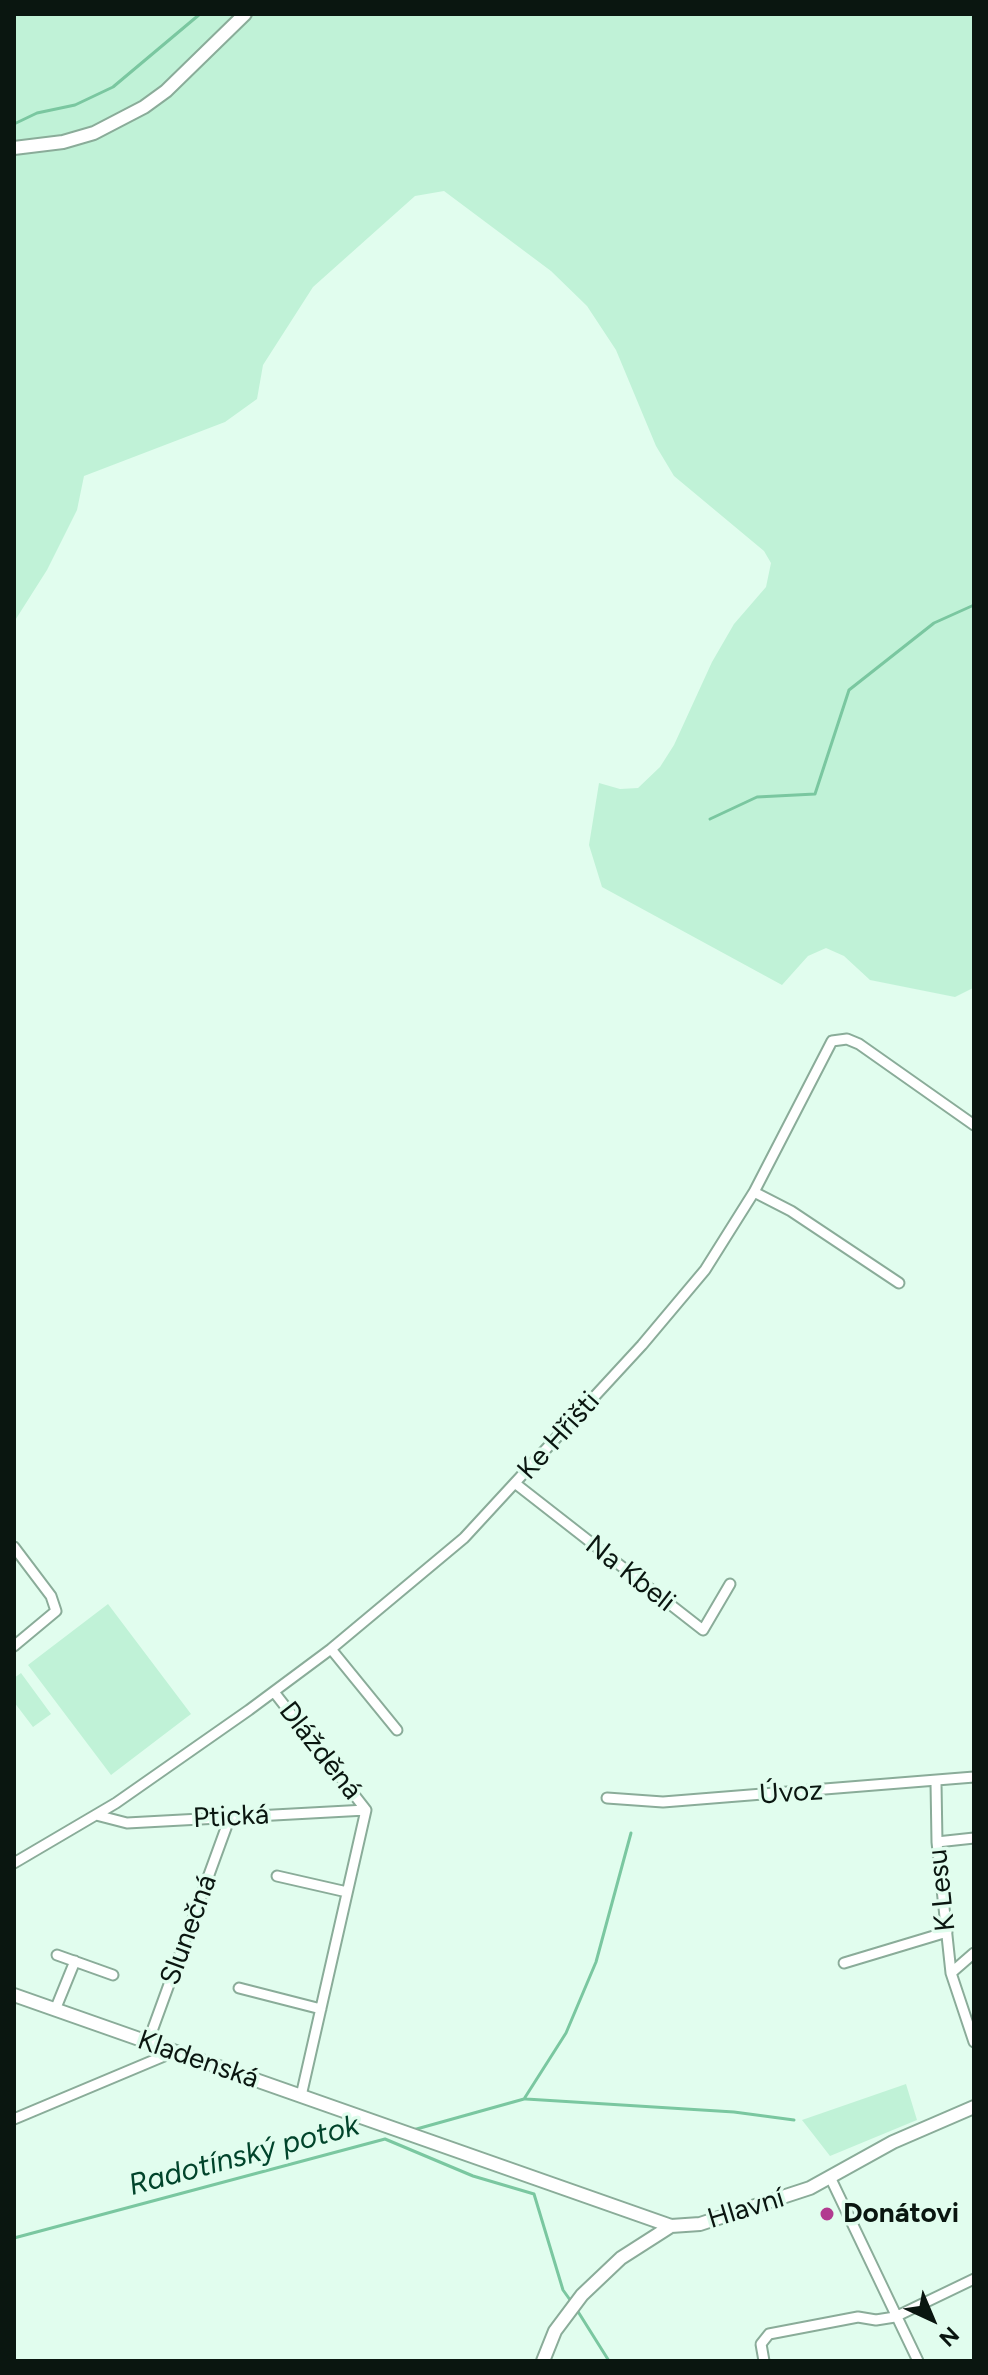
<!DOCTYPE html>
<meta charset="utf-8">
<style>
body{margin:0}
#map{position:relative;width:988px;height:2375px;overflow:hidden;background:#e1fdee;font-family:Figtree,sans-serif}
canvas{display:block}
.frame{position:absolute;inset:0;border:16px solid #0a1610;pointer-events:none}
.north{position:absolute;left:892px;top:2279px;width:80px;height:80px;-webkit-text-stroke:6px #e1fdee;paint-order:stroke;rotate:136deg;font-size:22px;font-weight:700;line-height:32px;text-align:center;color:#0a1610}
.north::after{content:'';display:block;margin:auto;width:28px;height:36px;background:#0a1610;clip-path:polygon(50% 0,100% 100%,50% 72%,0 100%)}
</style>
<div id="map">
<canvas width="988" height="2375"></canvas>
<div class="frame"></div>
<div class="north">N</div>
</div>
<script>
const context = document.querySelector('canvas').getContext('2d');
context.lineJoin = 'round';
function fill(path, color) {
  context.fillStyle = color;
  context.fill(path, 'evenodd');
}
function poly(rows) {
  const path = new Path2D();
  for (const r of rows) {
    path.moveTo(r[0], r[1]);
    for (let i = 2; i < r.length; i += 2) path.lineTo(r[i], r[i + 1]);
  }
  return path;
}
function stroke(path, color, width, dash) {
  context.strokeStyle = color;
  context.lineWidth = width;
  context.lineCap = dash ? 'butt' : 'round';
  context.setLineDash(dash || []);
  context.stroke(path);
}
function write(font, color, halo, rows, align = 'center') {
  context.font = font + ' Figtree,sans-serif';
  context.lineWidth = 7;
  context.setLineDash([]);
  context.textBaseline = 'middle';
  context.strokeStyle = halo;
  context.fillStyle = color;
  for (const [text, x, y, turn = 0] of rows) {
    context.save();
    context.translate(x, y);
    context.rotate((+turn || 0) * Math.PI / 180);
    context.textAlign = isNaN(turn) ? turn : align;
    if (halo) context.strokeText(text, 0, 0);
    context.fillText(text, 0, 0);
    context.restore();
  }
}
fill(poly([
 [14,14,236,14,162,87,141,102,92,128,62,137,14,142],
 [253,14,974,14,973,988,955,997,870,980,844,956,826,948,808,956,782,985,602,887,589,845,599,783,620,789,638,788,660,767,674,745,712,662,734,624,766,587,771,563,764,551,674,476,656,446,616,350,587,306,551,271,444,191,415,196,313,287,263,365,257,399,225,422,84,476,77,510,47,570,14,622,14,154,64,148,96,138,170,95],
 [108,1604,191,1714,111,1775,28,1665],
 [21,1673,51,1714,33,1727,14,1702,14,1678],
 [906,2084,917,2120,830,2156,802,2120]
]), '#c0f2d7');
stroke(poly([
 [14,124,37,113,75,105,113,87,200,14],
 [710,819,757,797,815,794,849,690,934,623,974,605],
 [526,2099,734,2112,794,2120],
 [413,2130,524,2099,566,2033,596,1962,631,1833],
 [14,2238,385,2139,473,2176,534,2194,563,2290,573,2304],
 [577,2310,609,2361]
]), '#7ac7a0', 3);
const street = poly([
 [754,1192,791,1211,899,1283],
 [516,1484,703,1630,730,1584],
 [14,1547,51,1596,56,1611,14,1646],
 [331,1649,397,1730],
 [274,1692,366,1810],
 [936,1783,937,1842,951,1973,974,2042],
 [607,1798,663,1802,974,1777],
 [96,1815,127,1823,366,1810],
 [937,1842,974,1838],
 [14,1863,116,1803,249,1710,331,1649,464,1538,642,1345,705,1270,754,1192,832,1041,847,1039,859,1044,974,1125],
 [277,1876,347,1892],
 [57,1955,113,1975],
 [844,1963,947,1932],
 [951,1973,974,1953],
 [239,1988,321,2009],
 [55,2010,75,1961],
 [148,2042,230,1817],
 [301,2096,366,1810],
 [14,2119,176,2051],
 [830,2177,918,2361],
 [764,2361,761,2344,769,2334,858,2317,876,2320,895,2317,974,2279]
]);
const secondary = poly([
 [14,148,63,142,94,133,144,107,166,91,245,14],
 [14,1995,671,2226,700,2224,810,2188,893,2142,974,2107],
 [543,2361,555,2331,582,2295,621,2258,671,2226]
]);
stroke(street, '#8aac99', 13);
stroke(secondary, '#8aac99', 16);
stroke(street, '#fff', 9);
stroke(secondary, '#fff', 12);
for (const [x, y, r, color] of [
 [827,2214,8,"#b23b90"]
]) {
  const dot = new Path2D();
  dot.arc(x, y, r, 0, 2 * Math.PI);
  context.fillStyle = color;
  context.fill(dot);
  stroke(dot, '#e1fdee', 3);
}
write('28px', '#0a1610', '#e1fdee', [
 ["Ke Hřišti",559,1436,-48],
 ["Na Kbeli",630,1574,38],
 ["Dlážděná",320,1751,52],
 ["Úvoz",791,1793,-4],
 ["Ptická",231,1817,-3],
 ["K Lesu",942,1890,-96],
 ["Slunečná",189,1930,-70],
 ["Kladenská",198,2060,19],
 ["Hlavní",746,2209,-17]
]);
write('bold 28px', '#0a1610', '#e1fdee', [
 ["Donátovi",843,2214]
], 'left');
write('italic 30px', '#01442b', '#e1fdee', [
 ["Radotínský potok",244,2156,-15]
]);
</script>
